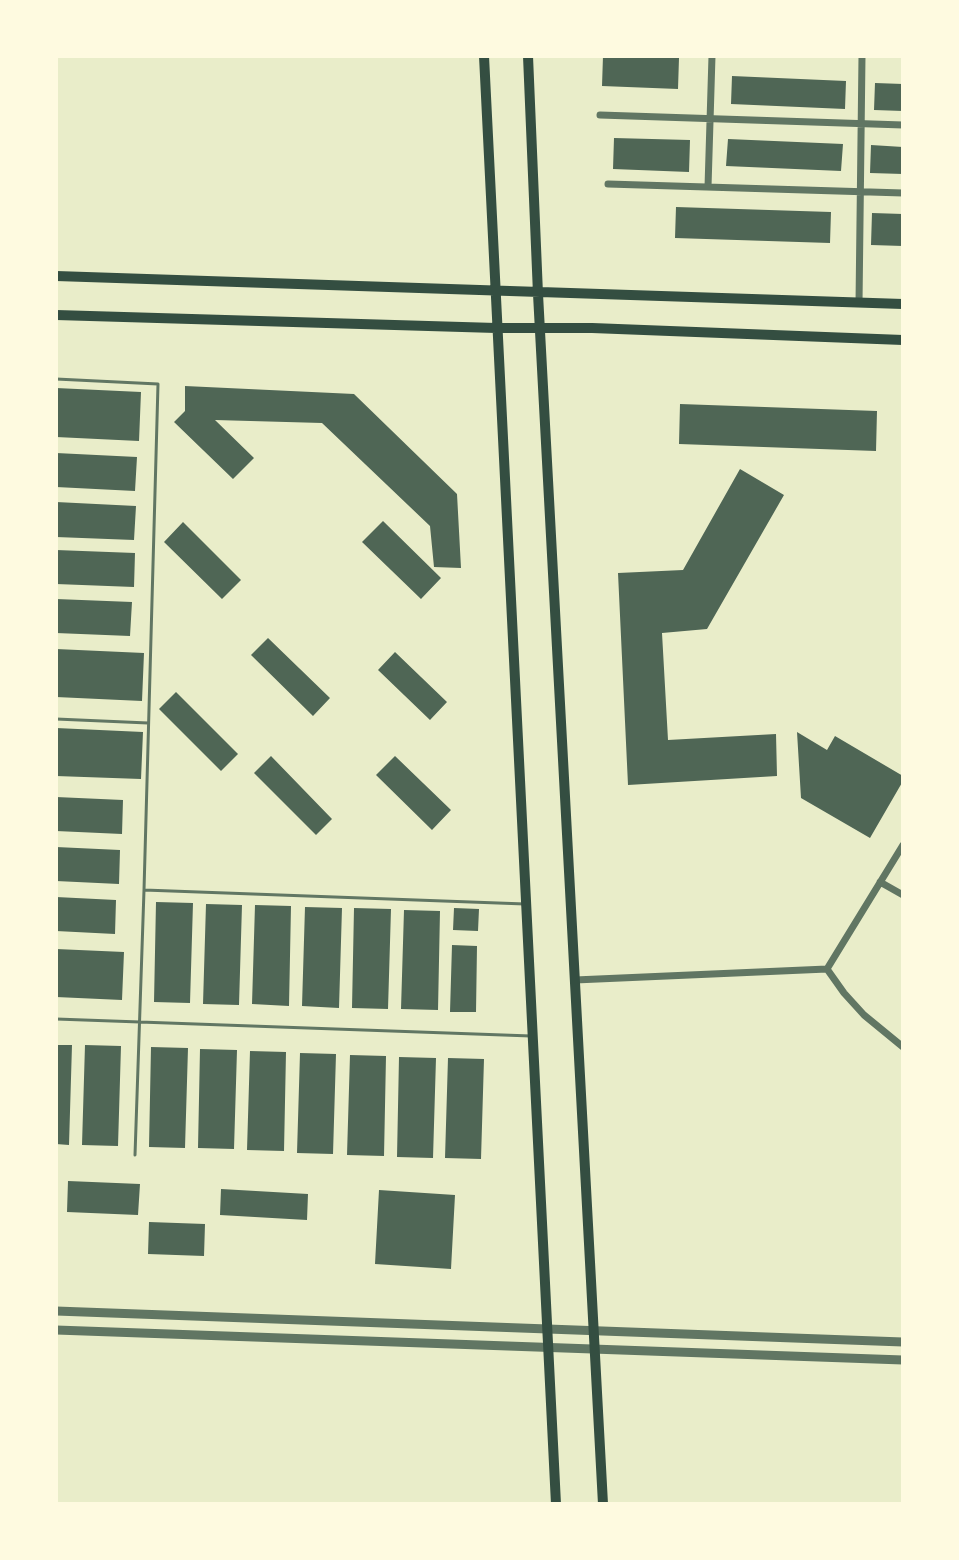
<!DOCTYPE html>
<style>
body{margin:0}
#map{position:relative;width:959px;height:1560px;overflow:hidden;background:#e9edc9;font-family:"PT Sans",sans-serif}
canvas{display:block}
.frame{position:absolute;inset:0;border:58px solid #fefae0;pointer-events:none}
</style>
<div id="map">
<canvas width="959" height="1560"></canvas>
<div class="frame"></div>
</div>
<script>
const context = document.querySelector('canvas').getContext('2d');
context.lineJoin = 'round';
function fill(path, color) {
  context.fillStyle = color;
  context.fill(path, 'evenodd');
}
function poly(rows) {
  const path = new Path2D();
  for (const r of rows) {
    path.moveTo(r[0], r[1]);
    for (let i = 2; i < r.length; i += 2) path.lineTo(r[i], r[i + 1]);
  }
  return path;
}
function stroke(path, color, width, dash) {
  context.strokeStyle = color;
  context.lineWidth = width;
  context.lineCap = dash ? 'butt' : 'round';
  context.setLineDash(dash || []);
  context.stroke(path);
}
fill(poly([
 [603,56,679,58,678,89,602,86],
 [732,76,846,81,845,109,731,104],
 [875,83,903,84,903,111,874,110],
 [614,138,690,140,689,172,613,169],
 [728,139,843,144,841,171,726,166],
 [871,145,903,147,903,174,870,173],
 [676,207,831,212,830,243,675,238],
 [872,213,903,214,903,246,871,245],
 [185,386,354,394,457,494,461,568,434,567,430,526,322,423,215,420,254,458,233,479,174,422,185,411],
 [56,388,141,392,139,441,56,437],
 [680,404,877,411,876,451,679,444],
 [56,453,137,457,135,491,56,487],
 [740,469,784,495,707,629,662,633,668,740,776,734,777,776,628,785,618,573,683,570],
 [56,502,136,506,134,540,56,537],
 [383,521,441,578,421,599,362,542],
 [183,522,241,580,222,599,164,542],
 [56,550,135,553,134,587,56,584],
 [56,599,132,602,130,636,56,633],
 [268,638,330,698,313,716,251,655],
 [56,649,144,653,142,701,56,697],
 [395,652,447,702,430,720,378,670],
 [176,692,238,754,221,771,159,709],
 [56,728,143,732,141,779,56,776],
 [797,732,827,750,835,736,903,776,903,781,870,838,801,798],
 [271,756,332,819,316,835,254,773],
 [395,756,451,810,432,830,376,775],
 [56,797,123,800,122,834,56,831],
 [56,847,120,850,119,884,56,881],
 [56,897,116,900,115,934,56,931],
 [156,902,193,903,190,1003,154,1002],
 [206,904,242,905,239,1005,203,1004],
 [255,905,291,906,289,1006,252,1004],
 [305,907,342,908,339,1008,302,1006],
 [354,908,391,909,388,1009,352,1008],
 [454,908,479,909,478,931,453,930],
 [404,910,440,911,438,1010,401,1009],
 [452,945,477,946,476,1012,450,1012],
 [56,949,124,952,122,1000,56,997],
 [56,1045,72,1045,69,1145,56,1144],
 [85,1045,121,1046,118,1146,82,1145],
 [151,1047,188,1048,185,1148,149,1147],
 [200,1049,237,1050,234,1149,198,1148],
 [250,1051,286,1052,284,1151,247,1150],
 [300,1053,336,1054,333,1154,297,1153],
 [350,1055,386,1056,384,1156,347,1155],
 [399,1057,436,1058,433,1158,397,1157],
 [448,1058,484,1059,481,1159,445,1158],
 [68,1181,140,1184,138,1215,67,1212],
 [221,1189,308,1194,307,1220,220,1215],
 [379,1190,455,1195,451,1269,375,1264],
 [149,1222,205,1224,204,1256,148,1254]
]), '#4f6655');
stroke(poly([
 [56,379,158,384,144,890],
 [56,719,148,723],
 [56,1019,531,1036],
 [135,1155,144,890,525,904]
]), '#617663', 3);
stroke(poly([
 [600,115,903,125],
 [608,184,903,193],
 [708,187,712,56],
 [859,303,862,56],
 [880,882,903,895],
 [827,969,844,993,864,1015,903,1047],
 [575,980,827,969,903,845]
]), '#617663', 7);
stroke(poly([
 [56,1311,903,1342],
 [56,1330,903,1360]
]), '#617663', 9);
stroke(poly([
 [484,56,556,1504],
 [528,56,538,294,603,1504],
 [56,276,903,304],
 [56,315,496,328,592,328,903,340]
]), '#344e41', 10);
</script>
